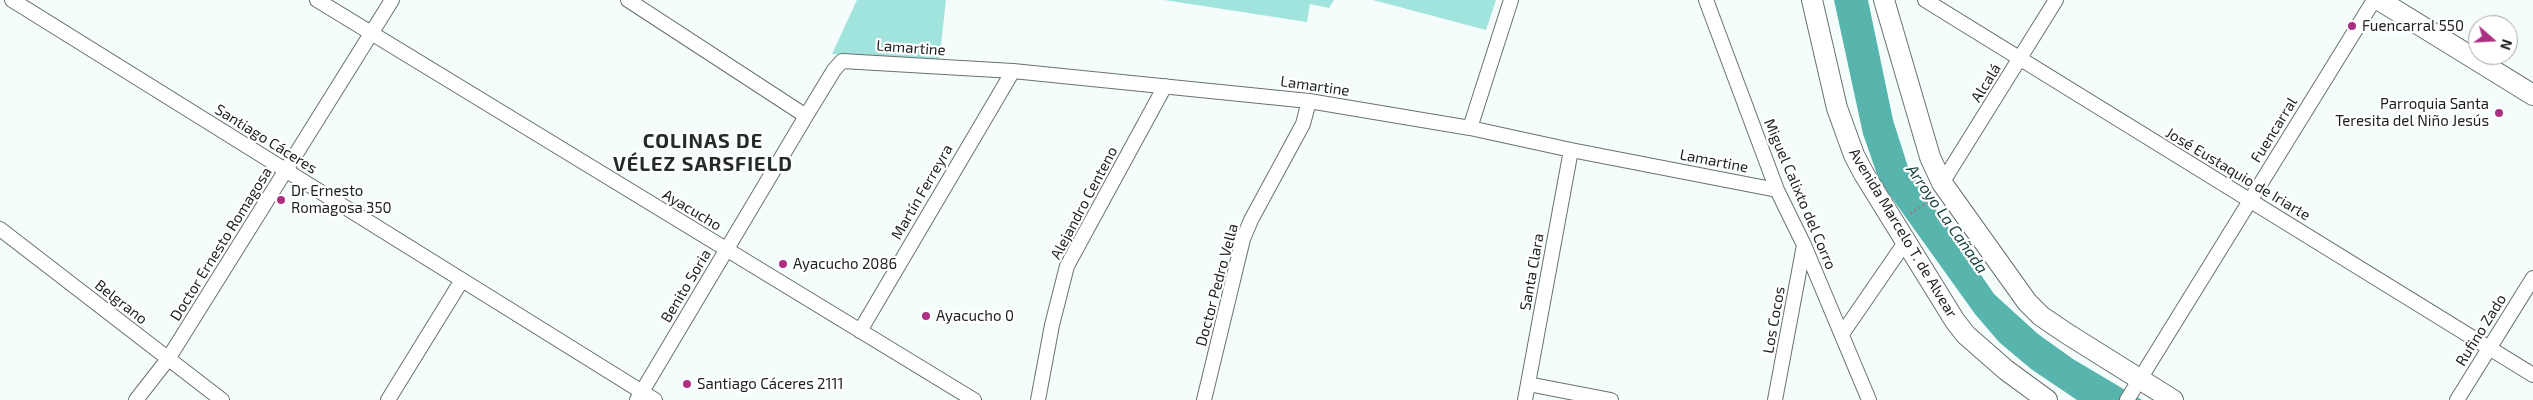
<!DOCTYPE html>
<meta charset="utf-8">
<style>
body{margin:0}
#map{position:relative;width:2533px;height:400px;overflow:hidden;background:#f4fdfc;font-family:"Exo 2",sans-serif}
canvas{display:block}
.north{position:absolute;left:2468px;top:15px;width:50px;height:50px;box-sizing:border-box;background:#fff;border:1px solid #a5a6a6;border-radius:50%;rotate:109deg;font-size:14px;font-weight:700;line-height:20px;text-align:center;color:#1d2020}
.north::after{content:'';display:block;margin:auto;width:18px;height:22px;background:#ac3082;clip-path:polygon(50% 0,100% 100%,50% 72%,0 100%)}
</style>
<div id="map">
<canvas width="2533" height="400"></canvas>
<div class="north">N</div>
</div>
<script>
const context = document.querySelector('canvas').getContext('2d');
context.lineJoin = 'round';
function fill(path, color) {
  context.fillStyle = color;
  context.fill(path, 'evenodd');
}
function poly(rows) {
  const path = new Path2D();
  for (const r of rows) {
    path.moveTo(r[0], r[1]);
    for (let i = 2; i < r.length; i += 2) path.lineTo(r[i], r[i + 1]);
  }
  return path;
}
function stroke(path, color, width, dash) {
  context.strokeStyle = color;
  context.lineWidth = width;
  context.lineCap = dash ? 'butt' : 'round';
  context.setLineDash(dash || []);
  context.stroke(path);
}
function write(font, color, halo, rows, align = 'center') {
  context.font = font + ' "Exo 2",sans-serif';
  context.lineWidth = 4.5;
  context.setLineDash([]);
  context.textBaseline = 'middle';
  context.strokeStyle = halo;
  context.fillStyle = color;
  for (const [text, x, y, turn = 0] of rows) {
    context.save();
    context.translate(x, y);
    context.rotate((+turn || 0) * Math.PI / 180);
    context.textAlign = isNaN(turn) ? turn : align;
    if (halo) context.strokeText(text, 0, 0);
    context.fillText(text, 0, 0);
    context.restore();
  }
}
fill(poly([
 [857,0,946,0,939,62,832,54],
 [1164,0,1334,0,1329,8,1310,4,1307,22],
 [1373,0,1496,0,1486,30]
]), '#a1e3dd');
fill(poly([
 [1834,0,1868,0,1893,120,1909,170,1994,294,2038,334,2073,359,2142,400,2077,400,2031,369,1999,342,1975,314,1879,180,1863,134]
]), '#57b5ae');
const minor = poly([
 [12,0,655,400],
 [317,0,974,400],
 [628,0,806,116],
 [1706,0,1777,190,1804,245,1869,400],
 [1925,0,2533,375],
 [1470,128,1511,0],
 [1942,183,2056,0],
 [0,229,222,400],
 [860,331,1013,71],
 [1842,334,1906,241],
 [1528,384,1611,400],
 [136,400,168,359,392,0],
 [388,400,462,280],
 [637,400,806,116,834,70,842,61,1013,71,1309,101,1470,128,1571,150,1777,190],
 [1038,400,1052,325,1067,266,1165,86],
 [1204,400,1243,239,1251,220,1303,124,1309,101],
 [1525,400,1571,150],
 [1775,400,1804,245],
 [2127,400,2374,0],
 [2457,400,2533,278]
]);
const secondary = poly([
 [1812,0,1837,108,1854,155,1864,174,1955,321,1966,335,2006,370,2047,400],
 [1884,0,1930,157,1942,183,2027,302,2041,316,2066,333,2173,400],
 [2379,0,2533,95]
]);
stroke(minor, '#6a7171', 16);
stroke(secondary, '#6a7171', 22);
stroke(poly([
 [1910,214,1932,199]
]), '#888e8e', 3, [2.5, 2.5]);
stroke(minor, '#fff', 14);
stroke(secondary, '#fff', 20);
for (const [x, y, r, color] of [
 [2352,26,5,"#ac3082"],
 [2499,113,5,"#ac3082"],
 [281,200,5,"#ac3082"],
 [783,264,5,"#ac3082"],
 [926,316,5,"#ac3082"],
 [687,384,5,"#ac3082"]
]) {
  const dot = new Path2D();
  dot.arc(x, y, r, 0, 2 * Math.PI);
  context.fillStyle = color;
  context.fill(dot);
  stroke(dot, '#fff', 2);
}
write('15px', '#1d2020', '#fff', [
 ["Fuencarral 550",2362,26],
 ["Parroquia Santa",2489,104,"right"],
 ["Teresita del Niño Jesús",2489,121,"right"],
 ["Dr Ernesto",291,191],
 ["Romagosa 350",291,208],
 ["Ayacucho 2086",793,264],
 ["Ayacucho 0",936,316],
 ["Santiago Cáceres 2111",697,384]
], 'left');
write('15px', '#1d2020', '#fff', [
 ["Lamartine",911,48,4],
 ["Alcalá",1986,83,-58],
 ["Lamartine",1315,86,8],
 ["Fuencarral",2274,130,-58],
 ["Santiago Cáceres",266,139,32],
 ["Lamartine",1714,161,11],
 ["José Eustaquio de Iriarte",2238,174,31],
 ["Martín Ferreyra",922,192,-60],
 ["Miguel Calixto del Corro",1800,194,67],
 ["Alejandro Centeno",1084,203,-62],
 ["Ayacucho",692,210,31],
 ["Avenida Marcelo T. de Alvear",1903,233,59],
 ["Doctor Ernesto Romagosa",221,244,-58],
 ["Santa Clara",1532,272,-80],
 ["Doctor Pedro Vella",1217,285,-75],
 ["Benito Soria",686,286,-59],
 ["Belgrano",121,302,38],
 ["Los Cocos",1774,320,-80],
 ["Rufino Zado",2481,330,-58]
]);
write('italic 16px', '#184340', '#fff', [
 ["Arroyo La Cañada",1947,219,55]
]);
context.letterSpacing = '1px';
write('bold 20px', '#242b2a', '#fff', [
 ["COLINAS DE",703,141],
 ["VÉLEZ SARSFIELD",703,164]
]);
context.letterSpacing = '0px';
</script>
